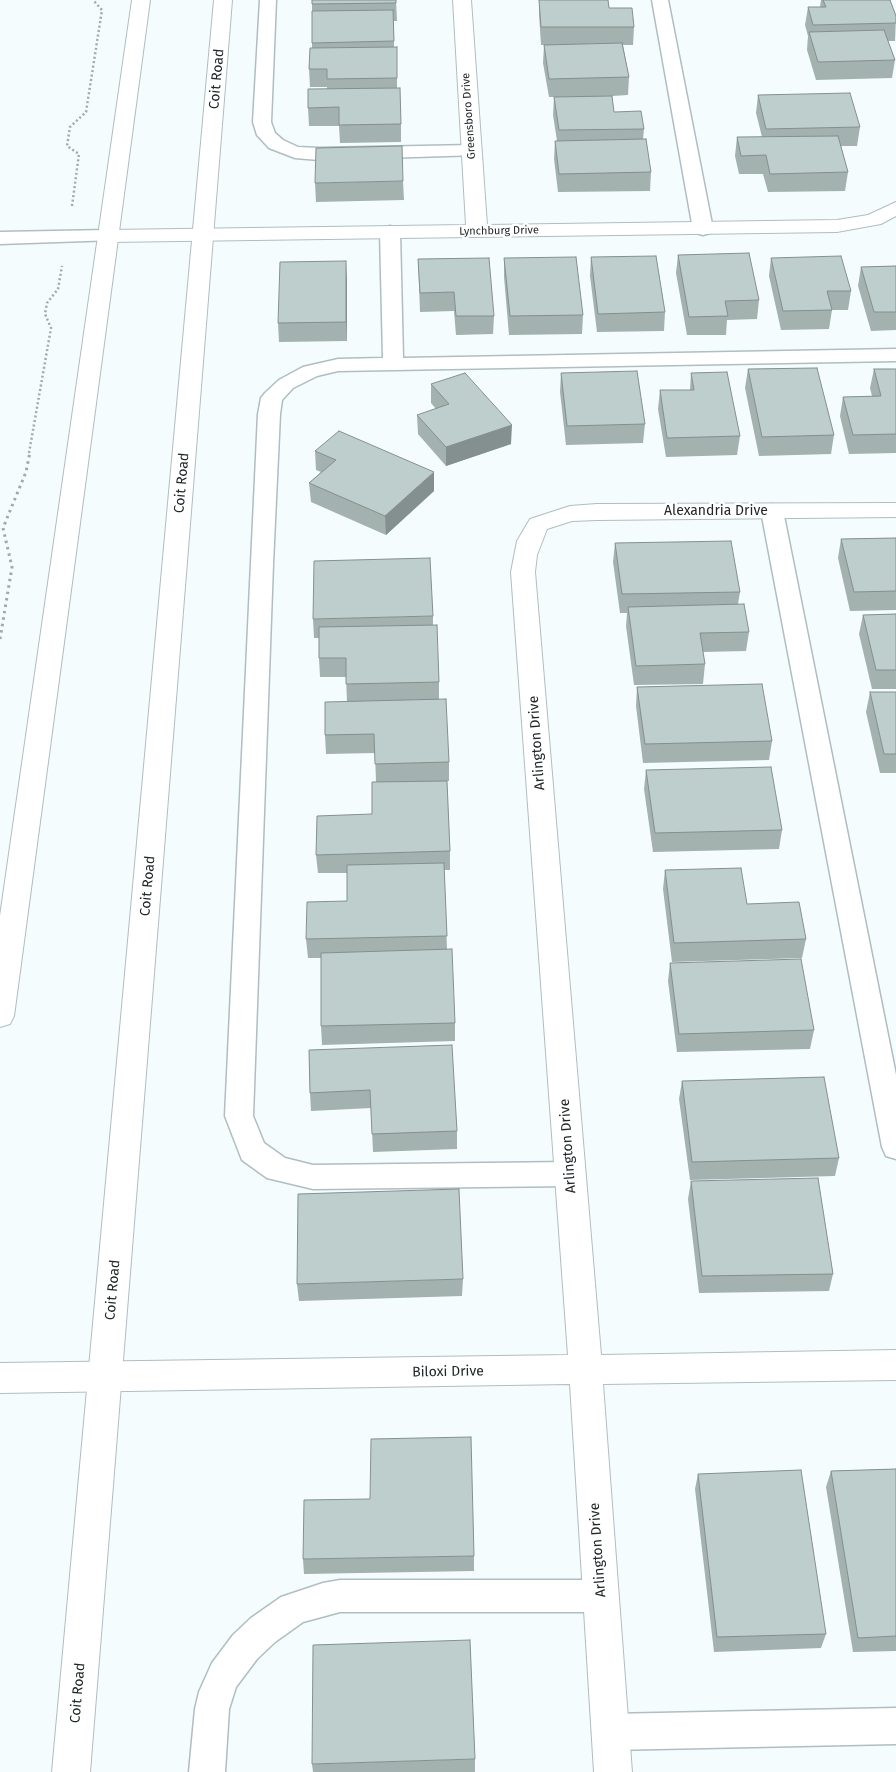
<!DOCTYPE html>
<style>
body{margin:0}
canvas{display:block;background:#f5fcfe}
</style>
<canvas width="896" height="1772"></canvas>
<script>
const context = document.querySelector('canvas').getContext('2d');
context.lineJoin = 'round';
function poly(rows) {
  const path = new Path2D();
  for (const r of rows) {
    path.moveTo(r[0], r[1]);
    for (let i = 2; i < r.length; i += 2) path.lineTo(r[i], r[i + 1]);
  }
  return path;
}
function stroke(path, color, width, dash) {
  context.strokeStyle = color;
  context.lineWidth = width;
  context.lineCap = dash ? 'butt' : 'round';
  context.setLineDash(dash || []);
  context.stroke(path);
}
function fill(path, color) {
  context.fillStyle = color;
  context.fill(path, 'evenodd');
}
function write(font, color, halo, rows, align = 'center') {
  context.font = font + ' "Fira Sans",sans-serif';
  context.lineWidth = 5;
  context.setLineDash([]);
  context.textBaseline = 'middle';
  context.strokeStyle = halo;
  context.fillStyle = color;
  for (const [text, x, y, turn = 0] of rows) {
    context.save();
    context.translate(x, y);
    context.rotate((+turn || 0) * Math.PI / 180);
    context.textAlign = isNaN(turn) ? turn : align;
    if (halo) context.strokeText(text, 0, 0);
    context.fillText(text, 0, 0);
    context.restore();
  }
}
const lane = poly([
 [260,0,276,0,271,122,275,133,283,140,298,147,319,148,472,145,479,147,481,151,479,155,319,160,295,158,269,148,257,135,253,122,260,0],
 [652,0,668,0,713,229,710,233,703,235,696,233,693,229,652,0],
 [390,226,397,228,400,232,403,358,896,349,896,361,338,371,317,376,293,388,282,400,280,414,273,564,253,1116,264,1143,285,1158,313,1165,570,1162,580,1165,585,1174,580,1183,570,1186,313,1189,267,1178,242,1160,225,1116,258,414,261,398,265,393,279,380,303,367,338,359,383,358,380,232,383,228,390,226],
 [108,230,115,232,118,236,115,240,0,244,0,232,108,230],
 [772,504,780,506,783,511,896,1075,896,1159,886,1156,882,1147,761,511,764,506,772,504],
 [340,1580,601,1580,613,1584,618,1596,613,1608,601,1612,340,1612,303,1622,275,1642,257,1659,236,1687,229,1709,225,1772,189,1772,195,1709,199,1692,212,1663,233,1635,251,1618,281,1597,323,1583,340,1580],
 [896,1708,896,1744,610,1750,598,1744,592,1732,598,1720,610,1714,896,1708]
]);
const street = poly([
 [453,0,471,0,487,225,837,220,868,215,896,202,896,216,881,224,837,232,108,242,101,240,98,236,101,232,108,230,466,225,453,0],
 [896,503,896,517,597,520,572,521,547,529,537,555,535,572,601,1355,896,1350,896,1380,603,1384,632,1772,594,1772,570,1384,0,1393,0,1363,568,1355,511,572,517,541,530,519,570,506,597,504,896,503]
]);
const secondary = poly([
 [132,0,150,0,14,1016,10,1024,0,1027,0,916,132,0],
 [214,0,232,0,90,1772,52,1772,214,0]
]);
stroke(lane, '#aebec2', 3);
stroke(street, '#aebec2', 2);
stroke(secondary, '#aebec2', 2);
stroke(poly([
 [72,206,79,154,67,146,70,127,86,112,102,10,93,0],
 [29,453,51,328,45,314,47,303,58,289,62,266]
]), '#a3a9ab', 2.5, [2, 2.5]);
stroke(poly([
 [0,639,12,567,3,528,26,472,30,452]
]), '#a3a9ab', 3, [2.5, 4]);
fill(lane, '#fff');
fill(street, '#fff');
fill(secondary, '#fff');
fill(poly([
 [312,0,396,0,397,21,394,21,394,47,397,47,397,88,401,124,401,142,340,143,339,126,309,126,308,108,327,89,327,87,310,87,309,69,312,48],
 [539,0,608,0,609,8,634,27,633,45,623,45,629,77,628,95,612,96,614,112,644,129,643,139,651,172,650,191,558,192,554,159,555,141,557,141,553,115,554,97,549,97,543,63,544,45,541,45,539,14],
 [821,0,890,0,896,16,895,41,888,41,895,60,892,78,816,80,807,50,808,36,805,25,808,7,820,7],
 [758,95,860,127,857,146,841,146,848,172,845,191,768,192,763,174,739,174,735,156,737,137,762,137,756,113],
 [403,181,404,200,316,202,315,183],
 [678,255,759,300,757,319,727,320,726,335,687,335,676,273],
 [591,257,665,312,664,331,597,332,590,276],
 [504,258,583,315,582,334,509,335,504,277],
 [771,258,851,291,848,310,832,310,829,329,781,330,769,276],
 [418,259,494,316,493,334,456,335,454,311,420,312],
 [896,266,896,330,871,331,858,286,861,267],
 [347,280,347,341,279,342,278,323],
 [748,369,834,435,831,454,759,456,745,388],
 [874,369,896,369,896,453,849,454,840,416,843,397,872,396,870,388],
 [561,373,645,424,643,443,566,445,560,392],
 [691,373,740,436,737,455,666,457,658,409,660,390,690,390],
 [431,384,511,444,446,466,418,434,417,415,436,409,431,403],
 [315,451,434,491,386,535,311,502,309,483,321,472,316,470],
 [896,538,896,610,850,611,838,558,841,539],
 [615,543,740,592,738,604,749,632,746,651,703,652,705,664,703,684,634,685,626,626,627,613,620,613,613,562],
 [896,614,896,689,872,689,859,634,863,615],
 [433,616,433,625,439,682,439,700,449,762,449,781,447,781,450,851,450,870,444,870,447,949,455,1023,455,1041,322,1045,321,1026,321,958,308,958,306,939,347,901,347,873,318,873,316,855,372,814,376,782,375,753,326,754,325,735,347,702,346,677,320,677,319,658,319,638,314,638,313,619],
 [637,687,772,741,769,760,643,763,636,706],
 [870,692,896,692,896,773,880,773,866,712],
 [646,770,782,830,779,849,653,852,644,789],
 [665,870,747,904,806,939,802,958,672,962,663,889],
 [670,963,814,1030,810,1049,677,1052,668,981],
 [309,1050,457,1131,457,1149,373,1152,371,1108,311,1111,310,1093],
 [682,1081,839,1158,835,1176,690,1180,679,1099],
 [691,1181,833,1274,829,1291,699,1293,688,1199],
 [463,1279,462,1296,299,1301,297,1284],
 [896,1469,896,1651,853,1652,826,1487,831,1471],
 [698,1474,826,1634,821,1648,714,1652,695,1489],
 [474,1556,474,1571,304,1574,303,1559],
 [475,1759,475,1772,313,1772,312,1764]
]), '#a3b1af');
fill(poly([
 [346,261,347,280,347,341,346,322],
 [512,425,511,444,446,466,446,447],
 [434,472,434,491,386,535,385,516]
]), '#84908f');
const building = poly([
 [312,0,396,0,396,3,312,4,312,0],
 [539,0,608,0,609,8,632,8,634,27,541,27,539,0],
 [823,0,890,0,896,16,896,23,813,25,808,7,826,7,823,0],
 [393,10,394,41,312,43,312,11,393,10],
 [884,30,895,60,818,62,809,32,884,30],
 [622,43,629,77,549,79,544,45,622,43],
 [397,47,397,78,327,79,327,69,309,69,310,48,397,47],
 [400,88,401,124,339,125,339,107,308,108,308,89,400,88],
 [850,93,860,127,766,129,758,95,850,93],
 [612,96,614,112,641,111,644,129,559,130,554,97,612,96],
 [838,136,848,172,770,174,766,155,741,156,737,137,838,136],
 [646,139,651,172,559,174,555,141,646,139],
 [402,146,403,181,315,183,316,148,402,146],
 [749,253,759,300,725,301,728,316,689,317,678,255,749,253],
 [656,256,665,312,598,314,591,257,656,256],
 [841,256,851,291,827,291,832,310,783,311,771,258,841,256],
 [576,257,583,315,510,316,504,258,576,257],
 [489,258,494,316,456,316,454,292,420,293,418,259,489,258],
 [346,261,346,322,278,323,280,262,346,261],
 [896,266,896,312,874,312,861,267,896,266],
 [817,368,834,435,762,437,748,369,817,368],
 [874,369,896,369,896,434,853,435,843,397,881,396,874,369],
 [637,371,645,424,567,426,561,373,637,371],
 [727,372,740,436,667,438,660,390,694,390,691,373,727,372],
 [465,373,512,425,446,447,417,415,449,404,431,384,465,373],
 [339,431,434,472,385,516,309,483,336,460,315,451,339,431],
 [896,538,896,591,854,592,841,539,896,538],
 [731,541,740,592,622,594,615,543,731,541],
 [430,558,433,616,313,619,314,561,430,558],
 [744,604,749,632,700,633,705,664,636,666,628,607,744,604],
 [896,614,896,670,876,670,863,615,896,614],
 [437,625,439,682,346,684,346,658,319,658,319,627,437,625],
 [762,684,772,741,645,744,637,687,762,684],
 [870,692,896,692,896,754,884,754,870,692],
 [446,699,449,762,375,764,374,734,325,735,325,702,446,699],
 [771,767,782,830,655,833,646,770,771,767],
 [447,781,450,851,316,855,317,816,372,814,372,782,447,781],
 [444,863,447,936,306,939,307,902,347,901,347,865,444,863],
 [741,868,747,904,799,902,806,939,674,943,665,870,741,868],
 [452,949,455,1023,321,1026,321,953,452,949],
 [801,959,814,1030,679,1034,670,963,801,959],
 [452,1045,457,1131,372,1134,370,1090,310,1093,309,1050,452,1045],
 [824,1077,839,1158,692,1162,682,1081,824,1077],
 [818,1178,833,1274,702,1276,691,1181,818,1178],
 [459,1189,463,1279,297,1284,298,1194,459,1189],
 [471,1437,474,1556,303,1559,304,1500,370,1499,371,1439,471,1437],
 [896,1469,896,1636,858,1638,831,1471,896,1469],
 [801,1470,826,1634,717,1637,698,1474,801,1470],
 [470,1640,475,1759,312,1764,313,1645,470,1640]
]);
fill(building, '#bdcecc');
stroke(building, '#84908f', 1);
write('11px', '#212729', '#fff', [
 ["Greensboro Drive",469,116,-94],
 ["Lynchburg Drive",499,231,-1]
]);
write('14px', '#212729', '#fff', [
 ["Coit Road",217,79,-85],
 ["Coit Road",182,483,-85],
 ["Alexandria Drive",716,511],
 ["Arlington Drive",537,743,-94],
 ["Coit Road",148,886,-85],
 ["Arlington Drive",568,1146,-94],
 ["Coit Road",113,1290,-85],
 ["Biloxi Drive",448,1372,-1],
 ["Arlington Drive",598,1550,-94],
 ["Coit Road",78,1693,-85]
]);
</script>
